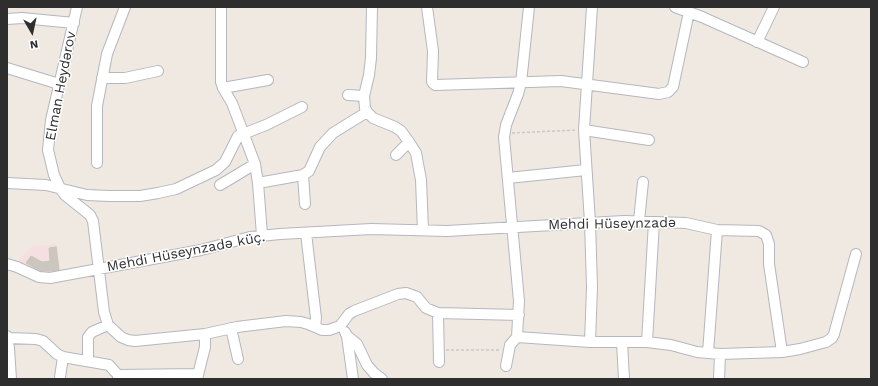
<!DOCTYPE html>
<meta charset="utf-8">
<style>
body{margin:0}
#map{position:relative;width:878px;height:386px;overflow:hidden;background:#efe9e1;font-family:"Work Sans",sans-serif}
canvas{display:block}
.frame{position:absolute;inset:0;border:8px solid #2e2e2e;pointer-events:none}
.north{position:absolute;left:12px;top:12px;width:40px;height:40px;-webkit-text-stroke:3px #fff;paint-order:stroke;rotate:171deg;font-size:11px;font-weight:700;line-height:16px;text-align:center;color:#2e2e2e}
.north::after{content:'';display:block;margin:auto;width:14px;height:18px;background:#2e2e2e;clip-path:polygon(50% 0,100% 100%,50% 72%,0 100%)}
</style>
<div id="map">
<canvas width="878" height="386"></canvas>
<div class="frame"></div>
<div class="north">N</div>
</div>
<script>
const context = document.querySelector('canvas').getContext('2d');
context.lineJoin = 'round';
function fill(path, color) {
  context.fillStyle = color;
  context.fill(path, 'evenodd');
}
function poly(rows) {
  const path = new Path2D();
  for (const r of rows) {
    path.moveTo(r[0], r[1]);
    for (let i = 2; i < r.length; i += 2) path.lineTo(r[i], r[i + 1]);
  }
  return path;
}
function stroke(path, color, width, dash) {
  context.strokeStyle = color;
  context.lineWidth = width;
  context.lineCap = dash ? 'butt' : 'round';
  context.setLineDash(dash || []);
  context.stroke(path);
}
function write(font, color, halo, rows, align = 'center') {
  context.font = font + ' "Work Sans",sans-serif';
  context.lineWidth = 3;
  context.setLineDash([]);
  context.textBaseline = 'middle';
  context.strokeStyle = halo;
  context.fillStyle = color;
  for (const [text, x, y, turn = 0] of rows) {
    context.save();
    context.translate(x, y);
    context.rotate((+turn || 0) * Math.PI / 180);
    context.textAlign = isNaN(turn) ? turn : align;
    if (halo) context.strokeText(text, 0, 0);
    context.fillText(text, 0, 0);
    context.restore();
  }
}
fill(poly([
 [57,244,61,272,41,275,18,261,33,246]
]), '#f5dfe0');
const building = poly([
 [56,247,59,270,50,271,41,271,26,263,31,256,42,262,50,261,49,248,56,247]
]);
fill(building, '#cbc7bf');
stroke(building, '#cbc5ba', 1);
const minor = poly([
 [77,7,51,120,48,150,54,175,60,188,65,195,90,215,93,221,104,312,108,325,121,337,128,340,135,341,205,334,237,327,286,321,301,322,308,324,322,330,329,330,340,326,349,314,354,311,398,294,406,293,417,297,426,308,438,313,519,315],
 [221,7,221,82,223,88,232,103,255,164,258,183,262,235],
 [372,7,371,58,369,75,364,96,365,108,367,112,373,118,395,127,401,131,409,142,416,153,421,180,423,230],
 [427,7,433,51,432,82,435,85,561,81,659,94,668,92,673,87,689,12],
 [675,7,702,17,803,62],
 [7,19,22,18,74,23],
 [757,42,774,7],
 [7,68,59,84],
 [102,78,125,78,158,71],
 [223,88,268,80],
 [348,95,364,96],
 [584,130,649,140],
 [396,155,409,142],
 [97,163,97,106,107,54,125,7],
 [303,175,305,204],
 [508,178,586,170],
 [7,183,46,185,87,195,109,196,140,196,158,193,176,189,216,170,225,162,238,136,266,125,302,107],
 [258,183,303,175,309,171,320,147,333,133,367,112],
 [220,185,255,164],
 [639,221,643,182],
 [306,233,316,318,315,327],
 [7,264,17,267,39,277,50,278,201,250,250,237,280,234,371,229,447,231,624,221,686,223,717,230,759,231,766,235,769,244,769,264,782,352],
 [438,313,439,362],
 [231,328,238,359],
 [345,332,347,336,353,379],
 [7,336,9,348,11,379],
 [347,336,357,344,367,365,374,373,382,379],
 [517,337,590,342,647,342,671,345,697,352,720,354,782,352,800,349,826,342,832,338,834,334,856,254],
 [7,338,36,339,43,341,57,354,63,357,109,365,118,375,118,379],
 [590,342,592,287,590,222,584,130,592,7],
 [622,342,624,379],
 [647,342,654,222],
 [708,353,717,230],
 [88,361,88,337,92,332,108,325],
 [506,366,510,345,517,337,519,301,504,137,506,125,518,94,521,83,529,7],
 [118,375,197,374],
 [60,377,63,357],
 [197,379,205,347,205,334],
 [719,379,720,354]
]);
stroke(minor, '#b4b7c1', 12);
stroke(poly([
 [512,133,576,130],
 [446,350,500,350]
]), '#c9c9c9', 1.5, [3, 2]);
stroke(minor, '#fff', 10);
write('14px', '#2e2e2e', '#fff', [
 ["Elman Heydərov",61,86,-79],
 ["Mehdi Hüseynzadə",612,224,-1],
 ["Mehdi Hüseynzadə küç.",186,252,-11]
]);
</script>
